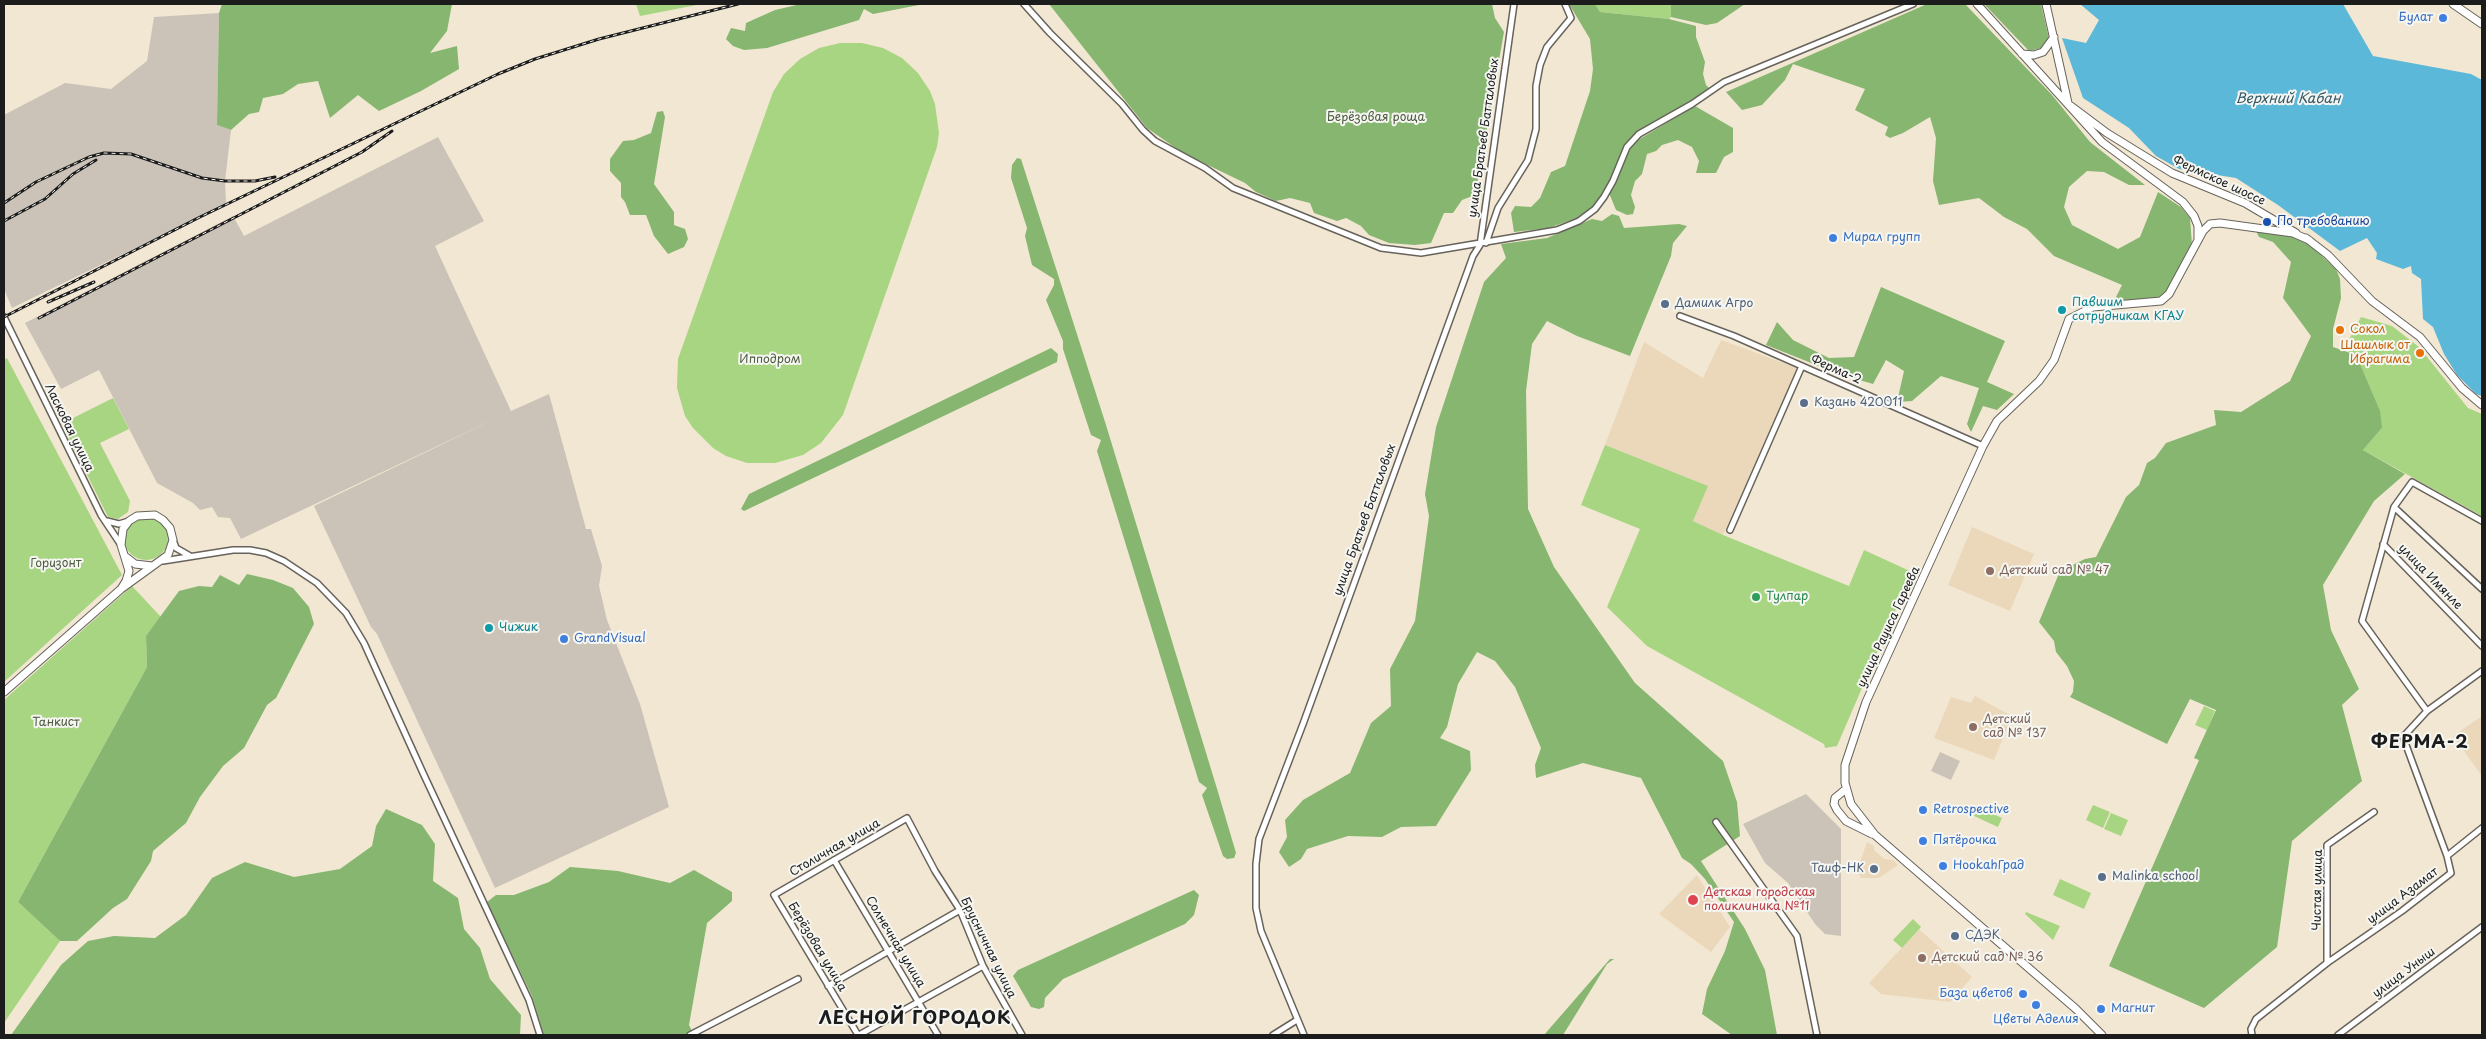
<!DOCTYPE html>
<meta charset="utf-8">
<style>
body{margin:0}
#map{position:relative;width:2486px;height:1039px;overflow:hidden;background:#f2e7d2;font-family:"Playpen Sans",sans-serif}
canvas{display:block}
.frame{position:absolute;inset:0;border:5px solid #1c1c1c;pointer-events:none}
</style>
<div id="map">
<canvas width="2486" height="1039"></canvas>
<div class="frame"></div>
</div>
<script>
const context = document.querySelector('canvas').getContext('2d');
context.lineJoin = 'round';
function fill(path, color) {
  context.fillStyle = color;
  context.fill(path, 'evenodd');
}
function poly(rows) {
  const path = new Path2D();
  for (const r of rows) {
    if (r.length === 3) {
      path.moveTo(r[0] + r[2], r[1]);
      path.arc(r[0], r[1], r[2], 0, 2 * Math.PI);
      continue;
    }
    path.moveTo(r[0], r[1]);
    for (let i = 2; i < r.length; i += 2) path.lineTo(r[i], r[i + 1]);
  }
  return path;
}
function stroke(path, color, width, dash) {
  context.strokeStyle = color;
  context.lineWidth = width;
  context.lineCap = dash ? 'butt' : 'round';
  context.setLineDash(dash || []);
  context.stroke(path);
}
function write(font, color, halo, rows, align = 'center') {
  context.font = font + ' "Playpen Sans",sans-serif';
  context.lineWidth = 4;
  context.setLineDash([]);
  context.textBaseline = 'middle';
  context.strokeStyle = halo;
  context.fillStyle = color;
  for (const [text, x, y, turn = 0] of rows) {
    context.save();
    context.translate(x, y);
    context.rotate((+turn || 0) * Math.PI / 180);
    context.textAlign = isNaN(turn) ? turn : align;
    if (halo) context.strokeText(text, 0, 0);
    context.fillText(text, 0, 0);
    context.restore();
  }
}
fill(poly([
 [1721,340,1797,368,1723,535,1693,521,1707,486,1605,445,1644,342,1703,378],
 [1972,527,2034,554,2010,611,1948,585],
 [1975,696,2012,716,1994,760,1934,738,1951,697,1971,703],
 [2482,716,2482,776,2453,736],
 [1867,842,1874,846,1874,850,1884,859,1893,860,1898,865,1879,878,1861,878,1857,871],
 [1697,875,1730,927,1711,952,1659,914],
 [1919,929,1972,977,1950,1002,1881,994,1869,983]
]), '#ebd8ba');
fill(poly([
 [219,13,217,125,231,130,225,181,226,204,12,308,4,289,4,115,65,83,111,89,147,61,154,17],
 [438,137,484,221,435,246,511,411,549,394,586,529,591,529,602,566,599,586,607,620,640,704,669,807,495,888,377,634,371,627,314,506,503,415,241,539,230,518,218,517,212,507,200,510,193,503,157,483,99,370,61,389,25,323,233,216,244,236],
 [1940,752,1960,761,1951,780,1931,771],
 [1806,794,1841,829,1841,936,1825,934,1815,924,1788,883,1765,863,1743,824]
]), '#cbc3b8');
fill(poly([
 [636,4,702,4,640,16],
 [1595,4,1671,4,1671,17,1669,19,1600,12],
 [840,43,862,43,883,48,902,58,918,73,930,91,935,104,939,133,937,147,843,415,821,443,803,455,775,463,747,463,726,456,713,448,693,428,685,416,677,388,678,359,773,92,784,74,800,59,819,48],
 [2361,317,2392,326,2419,347,2468,408,2482,414,2482,516,2363,450,2382,428,2356,355,2344,349],
 [7,358,122,575,4,682,4,360],
 [113,398,129,429,100,443,130,501,128,512,118,519,108,517,65,430,67,421],
 [1605,445,1708,486,1693,521,1723,535,1849,586,1864,550,1912,572,1837,746,1825,748,1824,744,1647,646,1607,607,1640,529,1581,505],
 [146,538,22],
 [132,586,161,617,146,636,147,667,18,902,60,941,4,1023,4,700],
 [2204,706,2215,711,2207,730,2195,725],
 [2093,805,2110,812,2103,828,2086,820],
 [1978,807,2002,818,1998,827,1974,816],
 [2111,813,2128,820,2121,836,2104,829],
 [2060,879,2091,893,2084,909,2053,895],
 [2026,912,2060,926,2053,940,2025,914],
 [1913,919,1921,927,1902,948,1893,940]
]), '#a8d582');
fill(poly([
 [222,4,452,4,447,31,430,53,457,46,459,69,421,91,379,111,358,95,330,118,318,81,298,84,283,94,263,98,259,112,249,114,231,130,217,125,219,13],
 [801,4,924,4,873,14,864,9,859,20,767,48,744,50,733,46,726,39,731,28,745,31,746,23,775,10],
 [1049,4,1492,4,1495,18,1504,32,1475,195,1462,200,1453,213,1444,213,1431,243,1415,245,1389,243,1369,235,1361,226,1346,218,1337,221,1314,213,1310,203,1290,198,1276,201,1256,192,1245,183,1183,153,1147,128],
 [1569,4,1595,4,1600,12,1669,19,1696,26,1696,37,1705,62,1703,74,1706,85,1710,89,1632,136,1606,190,1592,208,1582,216,1549,228,1514,232,1511,213,1515,206,1531,207,1540,198,1551,172,1565,166,1590,91,1593,69,1590,39],
 [1671,4,1745,4,1717,23,1706,25,1671,17],
 [1927,4,1965,4,2052,95,2090,142,2145,185,2129,185,2104,172,2087,171,2069,187,2064,207,2072,225,2118,249,2140,237,2158,192,2181,207,2190,218,2192,245,2182,266,2163,296,2134,301,2114,301,2122,285,2054,256,2027,229,2004,217,1979,198,1939,205,1933,181,1936,138,1930,117,1903,133,1890,138,1885,135,1888,127,1855,110,1865,89,1793,64,1785,80,1762,105,1742,110,1726,92],
 [1984,4,2041,4,2049,39,2042,48,2029,51],
 [1695,106,1733,128,1733,152,1724,157,1716,173,1696,173,1699,161,1692,147,1678,140,1662,145,1656,151,1647,154,1642,174,1635,181,1631,195,1635,207,1633,214,1627,215,1616,210,1609,193,1633,143],
 [663,111,665,117,654,184,674,212,674,225,685,229,688,239,684,247,668,254,654,236,646,215,630,215,625,202,621,197,621,183,610,171,610,159,623,141,634,140,651,133,657,112],
 [1017,158,1021,159,1106,425,1218,792,1236,853,1234,858,1227,859,1223,856,1202,795,1207,788,1199,782,1097,451,1101,440,1091,435,1063,349,1063,341,1046,300,1054,285,1054,279,1032,265,1025,236,1027,228,1011,178,1012,165],
 [1612,214,1619,216,1624,228,1679,224,1687,226,1673,243,1671,256,1630,356,1577,336,1547,321,1532,344,1526,391,1528,509,1554,567,1635,683,1723,761,1737,802,1740,836,1701,861,1745,929,1765,970,1777,1035,1732,1035,1702,1014,1707,989,1725,951,1734,922,1705,879,1691,864,1682,858,1641,778,1583,763,1536,778,1535,765,1541,748,1515,687,1495,661,1477,652,1458,684,1447,727,1440,738,1470,751,1471,770,1436,826,1401,827,1382,837,1348,836,1307,849,1301,859,1289,867,1279,852,1287,837,1285,820,1303,800,1350,773,1371,723,1391,706,1390,669,1415,621,1429,516,1425,494,1436,427,1484,282,1506,258,1501,244,1547,238,1592,219,1602,221],
 [2256,231,2290,236,2308,243,2336,269,2340,279,2341,298,2333,329,2333,347,2356,355,2380,411,2382,428,2363,450,2405,474,2374,501,2323,585,2331,630,2359,689,2342,705,2362,781,2292,841,2277,947,2204,1008,2109,966,2199,760,2194,758,2216,710,2190,699,2167,744,2070,697,2073,692,2074,681,2067,666,2056,652,2054,641,2039,622,2060,571,2085,559,2096,557,2126,497,2139,485,2147,463,2155,458,2166,443,2216,425,2214,410,2241,412,2290,381,2311,336,2283,298,2291,262,2273,242,2259,237],
 [1881,287,2005,341,1987,382,2014,394,1997,410,1983,406,1971,432,1967,424,1979,388,1941,376,1912,401,1897,402,1904,371,1886,360,1873,384,1839,374,1766,345,1777,322,1793,340,1829,358,1854,357],
 [1051,348,1058,354,1057,362,744,511,741,509,749,494],
 [247,574,273,580,293,588,309,607,314,624,276,698,267,705,244,748,223,766,200,797,186,823,153,851,151,861,127,899,113,908,77,941,60,941,18,902,147,667,146,636,179,591,199,586,212,587,220,575,239,585],
 [386,809,422,825,435,844,433,881,458,898,464,929,480,948,490,979,521,1015,520,1035,11,1035,61,965,88,941,114,936,155,938,186,915,212,878,245,862,294,877,340,869,372,846,376,826],
 [570,867,618,871,670,883,694,870,732,892,732,901,707,923,689,1025,694,1035,544,1035,532,996,487,902,496,895,514,895,549,882],
 [1194,890,1199,895,1194,915,1185,924,1063,979,1045,998,1044,1007,1039,1009,1031,1007,1013,976,1018,970],
 [1610,959,1614,959,1607,964,1563,1035,1544,1035]
]), '#86b670');
fill(poly([
 [2080,4,2343,4,2373,56,2471,74,2482,80,2482,396,2476,394,2457,375,2444,354,2433,327,2423,319,2421,279,2412,273,2411,266,2403,269,2376,259,2377,253,2367,238,2340,251,2278,205,2236,178,2179,169,2156,156,2129,128,2083,98,2062,38,2086,43,2099,20]
]), '#5bb8d9');
const street = poly([
 [1024,4,1050,33,1122,104,1143,130,1155,141,1205,168,1233,188,1381,248,1421,253,1557,230,1579,221,1595,209,1604,197,1613,181,1627,147,1639,134,1692,104,1724,82,1913,4],
 [1486,243,1498,208,1528,160,1536,129,1536,86,1540,65,1547,47,1571,18,1565,4],
 [1680,316,1734,336,1983,446],
 [4,317,101,515,121,545],
 [2394,507,2482,589],
 [107,521,119,524,129,521],
 [1730,530,1802,366],
 [173,540,176,548,190,556],
 [2383,544,2482,646],
 [163,561,233,550,250,550,266,553,284,561,317,583,346,613,364,643,423,773,529,1000,540,1035],
 [2427,711,2362,621,2394,507,2412,482,2482,521],
 [1716,822,1797,936,1817,1035],
 [2447,856,2482,828],
 [834,860,938,1035],
 [2327,963,2327,845,2374,812],
 [828,986,960,910],
 [690,1035,798,979],
 [858,1035,774,895,907,818,935,871,960,910,983,966,1022,1035],
 [859,1035,983,966],
 [1273,1035,1297,1020],
 [1304,1035,1261,931,1256,908,1256,864,1259,839,1303,724,1473,256,1480,245,1514,4],
 [2252,1035,2251,1029,2256,1019,2327,963,2402,911,2451,873,2447,856,2403,737,2427,711,2482,671],
 [2338,1035,2482,927]
]);
const secondary = poly([
 [1977,4,2102,142,2183,202,2194,216,2198,226,2198,240],
 [2046,4,2068,103],
 [2453,4,2482,24],
 [2022,54,2034,55,2043,52,2054,37],
 [2071,106,2107,133,2172,173,2245,203,2296,233],
 [2306,238,2328,255,2372,301,2420,337,2462,388,2482,405],
 [126,557,135,564,152,566],
 [4,692,121,589,168,555,173,540,170,528,163,520,155,515,137,516,129,521,123,529,121,545,129,571,126,581,121,589],
 [1846,789,1835,798,1834,804,1837,810,1846,821,1872,834],
 [2102,1035,2076,1009,1875,835,1851,804,1845,783,1845,765,1866,702,1983,446,1997,421,2039,381,2054,360,2069,319,2093,307,2161,301,2169,294,2203,231,2210,224,2220,223,2293,233,2309,240]
]);
stroke(street, '#67635c', 8);
stroke(secondary, '#67635c', 9);
stroke(street, '#fff', 5);
stroke(secondary, '#fff', 7);
const rail = poly([
 [4,203,36,182,89,157,104,153,131,154,202,178,225,181,255,181,275,177],
 [4,221,45,199,73,174,96,160],
 [48,302,94,282],
 [4,317,200,217,498,74,535,59,599,39,738,4],
 [39,318,362,152,392,131]
]);
stroke(rail, '#1c1c1c', 3);
stroke(rail, '#f6f6f2', 1, [4]);
for (const [x, y, r, color] of [
 [2443,18,5,"#3f7fe0"],
 [2267,222,5,"#1a4fb4"],
 [1833,238,5,"#3f7fe0"],
 [1665,304,5,"#5c6f8a"],
 [2062,310,5,"#0f9aa8"],
 [2340,330,5,"#e8710a"],
 [2420,353,5,"#e8710a"],
 [1804,403,5,"#5c6f8a"],
 [1990,571,5,"#8d6e63"],
 [1756,597,5,"#2e9e5b"],
 [489,628,5,"#0f9aa8"],
 [564,639,5,"#3f7fe0"],
 [1973,727,5,"#8d6e63"],
 [1923,810,5,"#3f7fe0"],
 [1923,841,5,"#3f7fe0"],
 [1943,866,5,"#3f7fe0"],
 [1874,869,5,"#5c6f8a"],
 [2102,877,5,"#5c6f8a"],
 [1693,900,6,"#e0444e"],
 [1955,936,5,"#5c6f8a"],
 [1922,958,5,"#8d6e63"],
 [2023,994,5,"#3f7fe0"],
 [2036,1005,5,"#3f7fe0"],
 [2101,1009,5,"#3f7fe0"]
]) {
  const dot = new Path2D();
  dot.arc(x, y, r, 0, 2 * Math.PI);
  context.fillStyle = color;
  context.fill(dot);
  stroke(dot, '#f6f6f2', 2);
}
write('12px', '#366cbe', '#f6f6f2', [
 ["Булат",2433,18,"right"],
 ["Мирал групп",1843,238],
 ["GrandVisual",574,639],
 ["Retrospective",1933,810],
 ["Пятёрочка",1933,841],
 ["HookahГрад",1953,866],
 ["База цветов",2013,994,"right"],
 ["Магнит",2111,1009],
 ["Цветы Аделия",2036,1020,"center"]
], 'left');
write('12px', '#4d5d40', '#f6f6f2', [
 ["Берёзовая роща",1376,118],
 ["Ипподром",770,360],
 ["Горизонт",56,564],
 ["Танкист",56,723]
]);
write('12px', '#1c1c1c', '#f6f6f2', [
 ["улица Братьев Батталовых",1484,138,-82],
 ["Фермское шоссе",2219,181,25],
 ["Ферма-2",1836,370,24],
 ["Ласковая улица",69,428,64],
 ["улица Братьев Батталовых",1365,520,-70],
 ["улица Имянле",2430,577,46],
 ["улица Рауиса Гареева",1889,627,-65],
 ["Столичная улица",835,848,-30],
 ["Чистая улица",2318,890,-89],
 ["улица Азамат",2403,896,-37],
 ["Солнечная улица",895,942,59],
 ["Берёзовая улица",817,947,59],
 ["Брусничная улица",988,948,64],
 ["улица Уныш",2404,973,-37]
]);
write('12px', '#164399', '#f6f6f2', [
 ["По требованию",2277,222]
], 'left');
write('12px', '#0d838f', '#f6f6f2', [
 ["Павшим",2072,303],
 ["сотрудникам КГАУ",2072,317],
 ["Чижик",499,628]
], 'left');
write('12px', '#4e5e75', '#f6f6f2', [
 ["Дамилк Агро",1675,304],
 ["Казань 420011",1814,403],
 ["Таиф-НК",1864,869,"right"],
 ["Malinka school",2112,877],
 ["СДЭК",1965,936]
], 'left');
write('12px', '#c56008', '#f6f6f2', [
 ["Сокол",2350,330],
 ["Шашлык от",2410,346,"right"],
 ["Ибрагима",2410,360,"right"]
], 'left');
write('12px', '#785e54', '#f6f6f2', [
 ["Детский сад № 47",2000,571],
 ["Детский",1983,720],
 ["сад № 137",1983,734],
 ["Детский сад № 36",1932,958]
], 'left');
write('12px', '#27864d', '#f6f6f2', [
 ["Тулпар",1766,597]
], 'left');
write('12px', '#be3a42', '#f6f6f2', [
 ["Детская городская",1704,893],
 ["поликлиника №11",1704,907]
], 'left');
write('italic 14px', '#355a68', '#f6f6f2', [
 ["Верхний Кабан",2288,99]
]);
context.letterSpacing = '1px';
write('bold 18px', '#1c1c1c', '#f6f6f2', [
 ["ФЕРМА-2",2420,743],
 ["ЛЕСНОЙ ГОРОДОК",915,1019]
]);
context.letterSpacing = '0px';
</script>
